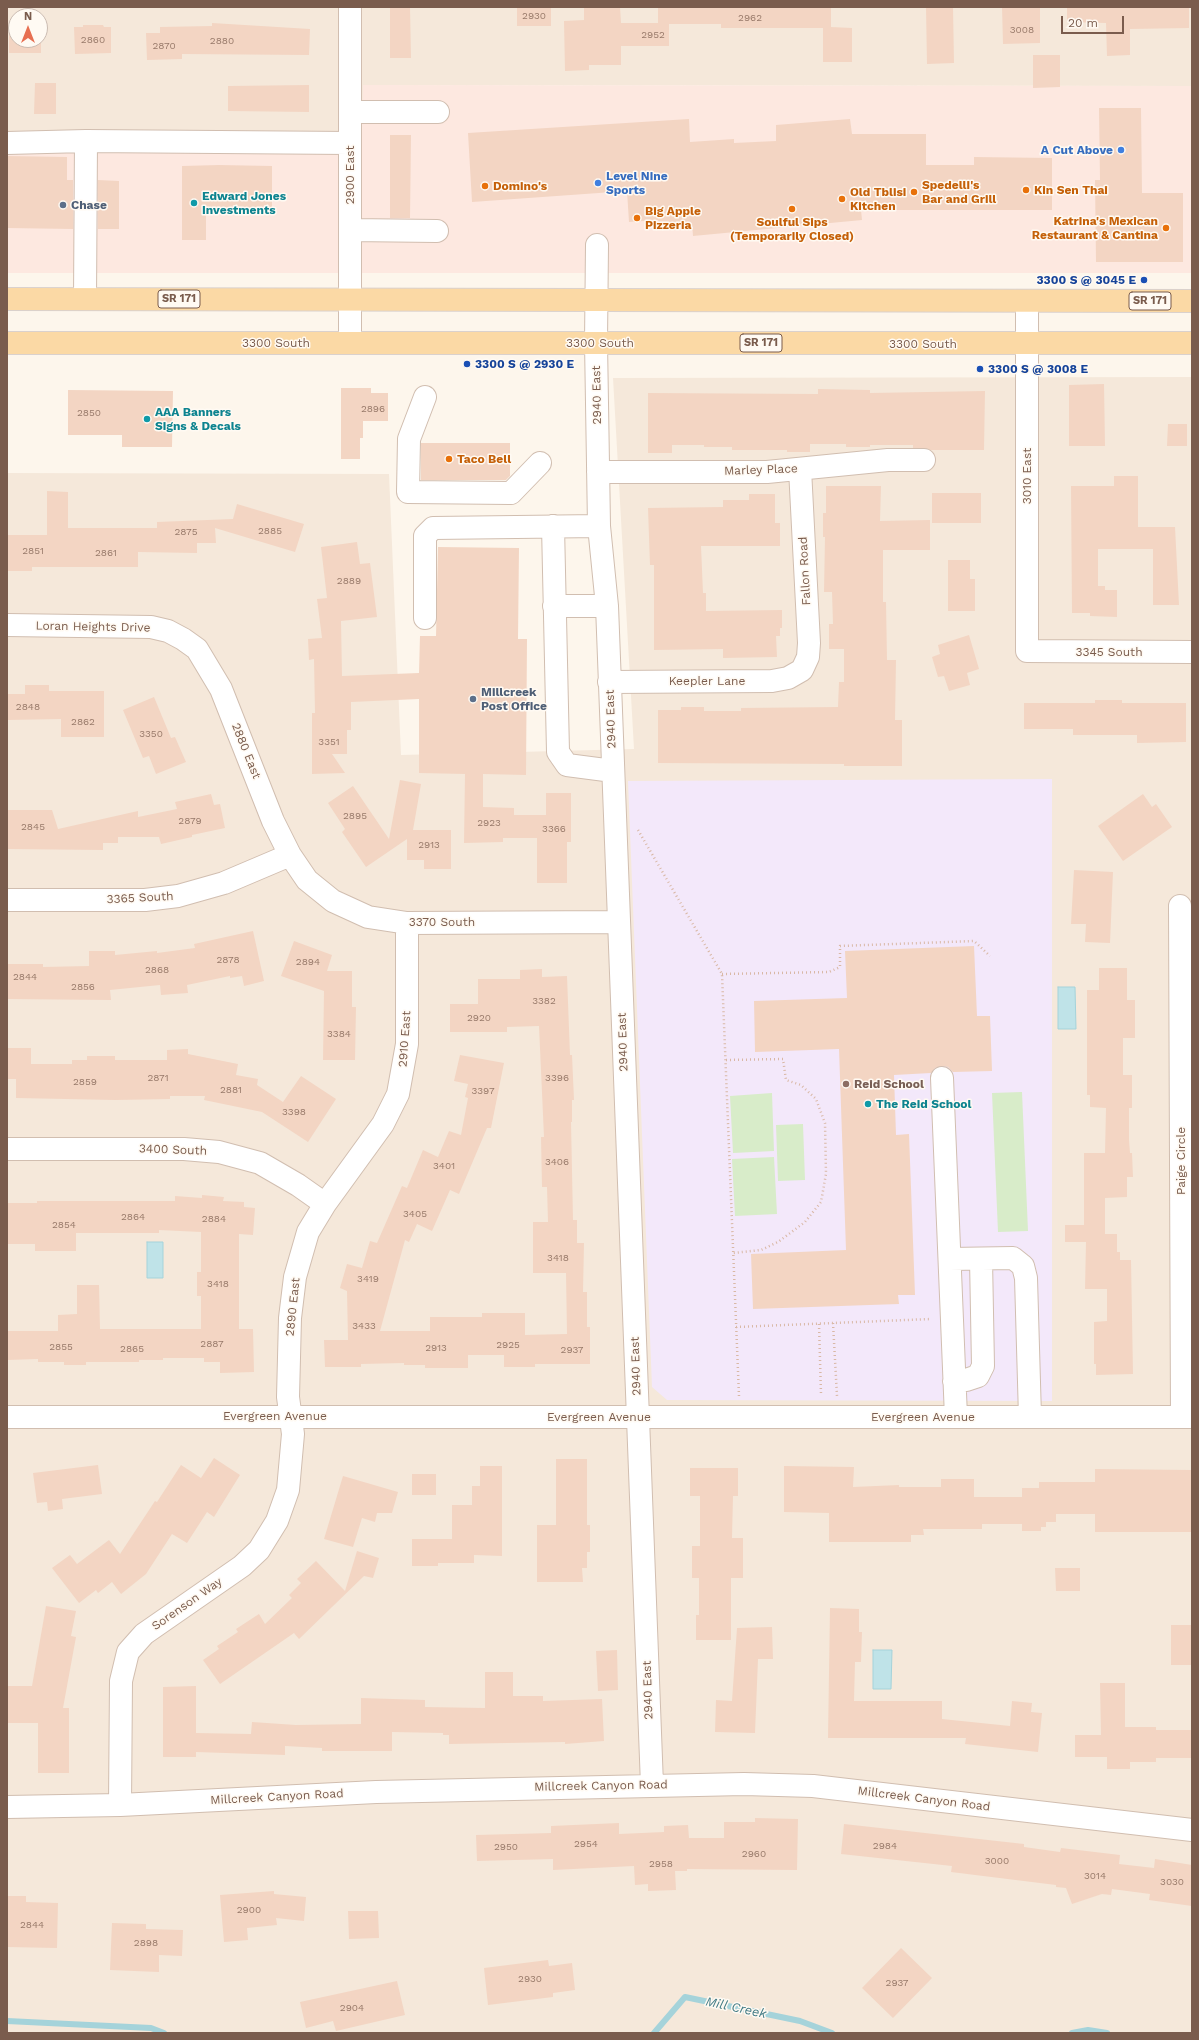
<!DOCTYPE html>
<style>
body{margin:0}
#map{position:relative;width:1199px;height:2040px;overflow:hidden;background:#fdf6ec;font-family:"Work Sans",sans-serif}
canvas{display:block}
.frame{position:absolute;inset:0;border:8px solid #7a5c4d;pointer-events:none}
.north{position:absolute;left:8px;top:8px;width:40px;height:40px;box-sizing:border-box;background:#fffaf3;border:1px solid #cabbb1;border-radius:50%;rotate:0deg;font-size:11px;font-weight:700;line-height:16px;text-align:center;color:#7a5c4d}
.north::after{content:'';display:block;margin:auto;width:14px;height:18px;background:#e76f51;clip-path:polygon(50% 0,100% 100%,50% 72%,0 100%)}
.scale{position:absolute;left:1061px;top:16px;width:63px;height:18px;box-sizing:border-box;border:2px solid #7a5c4d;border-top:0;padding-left:5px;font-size:12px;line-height:14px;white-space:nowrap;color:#7a5c4d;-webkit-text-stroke:3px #fffaf3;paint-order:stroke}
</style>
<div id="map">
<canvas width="1199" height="2040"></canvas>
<div class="frame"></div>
<div class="north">N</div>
<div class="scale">20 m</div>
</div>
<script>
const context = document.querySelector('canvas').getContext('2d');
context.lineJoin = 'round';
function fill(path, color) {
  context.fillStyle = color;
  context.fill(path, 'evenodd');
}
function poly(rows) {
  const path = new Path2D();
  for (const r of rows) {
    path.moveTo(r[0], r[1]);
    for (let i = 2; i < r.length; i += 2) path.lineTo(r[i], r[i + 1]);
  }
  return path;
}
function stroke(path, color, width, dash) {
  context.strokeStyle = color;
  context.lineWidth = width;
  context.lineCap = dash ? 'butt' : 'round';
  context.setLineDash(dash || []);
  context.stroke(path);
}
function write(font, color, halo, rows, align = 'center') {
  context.font = font + ' "Work Sans",sans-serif';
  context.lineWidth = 3;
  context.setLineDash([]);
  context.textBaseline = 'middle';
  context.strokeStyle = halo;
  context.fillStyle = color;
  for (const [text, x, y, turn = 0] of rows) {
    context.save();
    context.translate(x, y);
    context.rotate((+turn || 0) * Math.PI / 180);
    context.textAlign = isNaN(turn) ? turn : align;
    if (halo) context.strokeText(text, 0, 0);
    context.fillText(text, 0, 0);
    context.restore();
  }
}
fill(poly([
 [7,7,1192,7,1192,86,364,85,362,134,7,136],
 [16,16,40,16,40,40,16,40],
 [1192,377,1192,2033,7,2033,7,473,389,474,401,755,634,749,613,378]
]), '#f5e8da');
fill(poly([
 [363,85,1192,86,1192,273,7,273,7,136,362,134]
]), '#fde8e0');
fill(poly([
 [1052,779,1052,1401,667,1400,652,1387,628,781]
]), '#f3e8fa');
fill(poly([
 [1022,1092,1028,1231,998,1232,992,1093],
 [772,1093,774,1151,733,1153,730,1096],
 [803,1124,805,1180,778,1181,776,1125],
 [774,1157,777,1214,735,1216,732,1159]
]), '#d8ecc9');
const water = poly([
 [1058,987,1075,987,1076,1029,1058,1029,1058,987],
 [147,1242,163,1242,163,1278,147,1278,147,1242],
 [873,1650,892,1650,891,1689,873,1689,873,1650]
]);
fill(water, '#bfe3e8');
stroke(water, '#a5d3da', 1);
stroke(poly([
 [7,2021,151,2028,164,2033],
 [654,2033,685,1997,800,2021,832,2033],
 [1072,2033,1088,2030,1107,2033]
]), '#a5d3da', 6);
fill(poly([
 [390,7,410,7,411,58,390,58],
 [517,7,551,7,551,26,517,26],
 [584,7,620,7,621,23,658,23,658,7,831,7,831,27,852,28,852,62,823,62,823,28,721,28,721,24,669,24,669,46,621,46,621,65,589,65,589,70,565,71,564,21,584,20],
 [926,7,953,7,954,63,927,64],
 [1002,7,1040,7,1040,43,1003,44],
 [1067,7,1189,7,1189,28,1130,29,1130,55,1107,56,1106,23,1067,22],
 [212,23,310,29,309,55,182,54,182,59,147,60,146,33,160,33,160,27,212,26],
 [83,25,103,25,104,27,111,27,111,53,75,54,74,27,83,27],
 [9,27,16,27,16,40,40,40,41,27,41,53,9,53],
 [1033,55,1060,55,1060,87,1033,88],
 [35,83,56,83,56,114,34,114],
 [309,85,309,112,228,111,228,86],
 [1099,108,1141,108,1142,193,1183,193,1183,262,1096,262,1095,180,1100,180],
 [689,119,690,142,734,139,734,143,776,141,776,125,850,119,852,134,926,134,926,165,974,165,974,157,1052,158,1052,210,861,210,862,220,693,236,692,223,660,225,658,220,629,222,627,191,472,202,468,133],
 [390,135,411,135,410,218,390,218],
 [7,156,67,157,67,180,73,180,73,229,7,228],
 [219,165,272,166,272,209,206,208,206,240,182,240,182,166],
 [98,180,119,181,119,229,98,229],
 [1104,384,1105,446,1069,446,1069,385],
 [341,388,371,388,371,393,388,393,388,421,363,421,363,438,360,438,360,459,341,459],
 [818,389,870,390,870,393,985,391,984,450,931,450,913,448,913,445,870,445,870,447,846,447,846,444,810,444,810,452,787,452,787,450,732,450,732,447,704,447,704,445,672,445,672,453,648,453,648,393,818,394],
 [68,390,173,391,172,447,122,447,122,435,68,435],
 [1168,424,1187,424,1187,446,1167,446],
 [421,443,510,443,510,476,506,480,421,480],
 [1114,476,1138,476,1138,527,1175,527,1179,605,1153,605,1153,549,1098,549,1098,586,1105,586,1105,590,1117,590,1117,617,1090,616,1090,613,1072,613,1071,486,1114,486],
 [826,486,881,486,880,521,930,520,930,550,883,550,883,602,886,602,887,660,896,660,895,720,902,720,902,766,844,766,844,764,658,763,658,710,681,710,681,707,704,707,704,711,741,711,741,708,838,707,839,682,844,682,844,649,829,649,829,624,833,624,832,592,824,592,825,537,823,537,823,513,826,513],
 [47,491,68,492,68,528,157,528,157,522,233,519,237,504,304,524,295,552,215,528,216,543,197,543,197,553,138,552,138,567,32,567,32,571,7,571,7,535,47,535],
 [932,493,981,493,981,523,932,523],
 [749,494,775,494,775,523,780,523,780,546,701,546,703,593,706,593,706,611,782,610,782,628,780,628,780,636,776,636,777,657,723,658,723,649,654,650,654,565,650,565,648,508,723,507,723,500,749,500],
 [357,542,360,564,370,563,377,617,341,621,342,676,419,673,420,636,436,636,438,547,519,548,518,639,527,639,526,775,483,774,483,807,514,808,514,815,546,815,546,793,571,793,571,842,567,842,567,883,537,883,537,838,503,838,503,842,464,843,465,774,419,773,419,699,351,702,351,730,347,730,347,754,332,754,345,773,312,774,312,713,315,713,314,659,309,660,308,639,322,638,317,599,327,598,321,547],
 [948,560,970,560,970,579,975,579,975,611,948,611],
 [969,635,979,669,967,673,970,685,949,691,944,676,938,677,932,657,940,654,938,645],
 [25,685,49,685,49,691,104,691,104,737,61,737,61,719,7,720,7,694,25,694],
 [154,697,171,738,175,737,186,762,156,774,149,756,143,758,123,710],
 [1095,700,1122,700,1122,703,1186,703,1186,742,1137,743,1137,735,1073,735,1073,729,1024,729,1024,703,1095,703],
 [400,780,421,784,413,830,451,830,451,869,424,869,424,860,407,860,407,839,366,867,342,832,345,829,328,803,353,786,389,839],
 [211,794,214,805,220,804,225,828,192,835,192,837,161,844,159,837,118,837,118,843,103,843,103,850,8,849,7,810,52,810,58,829,138,811,138,817,177,809,175,802],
 [1143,794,1152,807,1156,804,1172,827,1123,861,1098,826],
 [1074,870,1113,872,1110,943,1085,942,1086,924,1071,924],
 [253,931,264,981,244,986,242,976,230,978,230,976,187,985,188,993,161,995,160,985,110,990,111,1000,7,999,7,964,43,964,43,967,89,966,89,951,115,951,115,955,157,951,157,953,195,948,194,944],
 [294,941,332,955,327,971,352,971,352,1007,356,1007,355,1060,323,1060,324,991,281,976],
 [974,946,977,1016,990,1016,992,1071,953,1072,948,1067,942,1066,935,1068,931,1073,894,1075,896,1135,909,1134,915,1295,898,1295,899,1304,753,1309,751,1254,846,1250,839,1049,755,1052,754,1001,847,998,845,951],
 [1099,968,1127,968,1127,1000,1135,1000,1135,1038,1123,1038,1123,1075,1132,1075,1132,1108,1129,1108,1129,1140,1130,1153,1132,1153,1133,1177,1127,1177,1127,1197,1105,1198,1105,1234,1117,1234,1117,1252,1120,1252,1120,1260,1131,1260,1133,1374,1096,1375,1096,1364,1094,1364,1094,1322,1107,1321,1107,1289,1085,1289,1086,1242,1065,1242,1065,1225,1084,1225,1084,1153,1105,1153,1106,1108,1090,1107,1090,1095,1087,1095,1087,990,1099,990],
 [542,969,542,977,567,976,570,1055,572,1055,574,1100,572,1100,572,1122,571,1122,573,1220,577,1220,577,1243,584,1243,583,1292,587,1292,587,1327,590,1327,590,1364,535,1364,535,1367,504,1367,504,1355,468,1355,468,1368,425,1368,425,1365,404,1365,404,1363,361,1364,361,1367,325,1367,324,1340,348,1340,347,1291,340,1288,347,1264,362,1268,370,1241,377,1243,402,1186,407,1188,423,1150,438,1157,449,1131,461,1135,468,1098,465,1097,468,1084,454,1081,460,1055,504,1063,491,1128,487,1128,459,1194,450,1190,432,1231,417,1224,409,1242,405,1240,380,1331,430,1331,430,1317,482,1317,482,1313,525,1313,525,1335,567,1334,566,1273,533,1273,533,1222,548,1222,547,1187,542,1187,541,1137,544,1137,539,1026,507,1027,507,1032,450,1032,450,1004,478,1004,478,979,520,979,520,970],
 [7,1048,31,1048,31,1064,72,1064,72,1060,87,1060,87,1056,115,1056,115,1060,167,1060,167,1050,188,1049,188,1054,238,1064,236,1075,258,1079,257,1085,283,1102,301,1076,336,1099,308,1142,262,1112,204,1100,205,1096,170,1096,170,1099,115,1100,16,1098,16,1079,7,1079],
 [202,1195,224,1197,223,1201,244,1202,244,1207,255,1208,253,1235,239,1234,239,1329,253,1329,254,1372,220,1373,220,1362,204,1362,204,1358,163,1358,163,1360,139,1360,139,1362,86,1362,86,1365,64,1365,64,1362,38,1362,38,1359,7,1360,7,1331,58,1331,58,1315,77,1314,77,1285,99,1285,100,1329,201,1329,201,1296,197,1296,197,1272,201,1272,201,1232,159,1230,159,1233,76,1233,76,1251,35,1251,35,1244,7,1244,7,1203,37,1203,37,1201,175,1201,175,1196,202,1198],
 [214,1458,240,1475,214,1517,207,1512,187,1543,172,1534,146,1574,121,1594,112,1582,98,1593,96,1590,79,1603,52,1568,70,1555,77,1564,109,1540,120,1554,155,1501,157,1502,181,1465,201,1478],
 [556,1459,587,1459,587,1525,590,1525,590,1552,587,1552,587,1568,582,1568,583,1582,537,1582,537,1525,556,1525],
 [98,1465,102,1494,62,1499,63,1509,48,1511,47,1502,37,1503,33,1473],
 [480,1466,502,1466,502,1556,474,1555,474,1563,438,1563,438,1566,412,1566,412,1539,452,1539,452,1505,472,1505,472,1486,480,1486],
 [784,1466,854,1467,853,1487,899,1485,899,1487,941,1487,941,1479,974,1479,974,1497,1022,1497,1022,1488,1039,1488,1039,1482,1095,1482,1095,1469,1192,1470,1192,1532,1095,1532,1095,1514,1056,1514,1056,1522,1046,1522,1046,1527,1041,1527,1041,1531,1022,1531,1022,1524,982,1524,982,1529,923,1529,924,1535,911,1535,911,1542,829,1542,829,1513,784,1512],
 [690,1468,738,1468,738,1496,733,1496,732,1538,743,1538,743,1578,731,1578,731,1640,696,1640,696,1615,699,1615,699,1578,692,1578,692,1546,700,1546,700,1496,690,1496],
 [412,1474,436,1474,436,1495,412,1495],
 [343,1476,398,1492,392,1513,377,1513,375,1522,362,1518,353,1547,324,1539],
 [357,1551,379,1558,373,1578,364,1576,299,1639,294,1633,220,1684,203,1660,219,1649,217,1646,238,1632,236,1629,259,1614,265,1624,292,1598,289,1595,301,1583,297,1579,316,1561,345,1591],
 [1055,1568,1080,1568,1080,1591,1056,1591],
 [46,1606,76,1611,71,1636,76,1637,63,1708,69,1708,69,1773,38,1773,38,1723,7,1723,7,1686,32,1686],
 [830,1608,859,1609,859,1632,862,1632,861,1662,855,1662,854,1701,942,1701,942,1719,1010,1726,1012,1701,1032,1703,1031,1712,1042,1713,1038,1752,965,1744,966,1738,828,1738],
 [1171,1625,1192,1625,1192,1665,1171,1665],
 [772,1627,773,1659,758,1659,755,1733,715,1732,716,1700,732,1701,737,1628],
 [617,1650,618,1690,598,1691,596,1651],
 [485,1672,513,1672,513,1696,543,1696,543,1701,602,1699,604,1741,565,1744,565,1742,449,1744,449,1735,443,1735,443,1733,392,1732,392,1751,322,1751,322,1748,285,1746,285,1755,196,1752,196,1757,163,1757,163,1687,196,1686,196,1733,251,1734,252,1722,296,1725,361,1724,361,1698,425,1700,425,1707,485,1708],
 [1100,1683,1125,1683,1125,1727,1156,1727,1156,1730,1192,1730,1192,1758,1156,1758,1156,1762,1130,1762,1130,1769,1107,1769,1107,1757,1075,1757,1075,1735,1101,1735],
 [755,1818,798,1819,797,1870,687,1869,687,1871,675,1871,676,1890,648,1891,648,1884,635,1885,634,1866,553,1870,553,1859,477,1861,476,1835,551,1833,551,1826,619,1823,619,1834,664,1832,664,1826,688,1825,689,1838,724,1838,724,1822,755,1822],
 [844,1824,1024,1844,1024,1847,1060,1852,1061,1848,1120,1855,1119,1864,1154,1868,1155,1859,1192,1865,1192,1906,1149,1900,1150,1894,1112,1889,1111,1895,1102,1894,1072,1904,1066,1888,1056,1887,1056,1885,951,1872,952,1866,841,1854],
 [274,1891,274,1894,306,1897,304,1921,276,1918,277,1925,247,1928,248,1940,224,1942,220,1895],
 [7,1896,26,1896,26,1902,58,1903,57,1948,7,1947],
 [348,1911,378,1911,379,1938,349,1939],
 [112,1923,146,1924,146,1929,183,1930,182,1956,159,1955,159,1972,110,1970],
 [901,1948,932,1978,893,2018,862,1988],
 [548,1960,549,1966,572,1963,575,1990,553,1993,553,1997,488,2005,484,1968],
 [397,1981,405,2015,336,2031,333,2021,306,2028,300,2002]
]), '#f3d5c3');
const minor = poly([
 [350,7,350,343],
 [350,112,438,112],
 [7,143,86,141,350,143],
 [350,230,437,231],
 [597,245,596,342,599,526,607,606,652,1785],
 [85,299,86,141],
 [1027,302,1027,651,1192,652],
 [425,397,409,439,408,492,511,493,540,463],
 [598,472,767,472,888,460,924,460],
 [553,526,558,752,567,765,613,771],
 [554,606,607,606],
 [425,618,425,536,433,528,599,526],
 [7,625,151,627,168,631,183,639,197,649,221,689,273,821,290,855,307,880,333,901,368,917,407,923,619,922],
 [609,682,772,681,788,678,802,670,808,657,809,643,800,469],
 [7,900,145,900,178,896,224,883,290,855],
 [1180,906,1182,1417],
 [942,1078,956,1417],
 [7,1149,184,1149,219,1152,260,1163,298,1185,325,1204],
 [950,1259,1013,1258,1023,1266,1026,1278,1030,1417],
 [954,1381,966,1380,978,1376,983,1366,981,1259],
 [7,1417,1192,1417],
 [120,1805,121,1681,128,1652,144,1634,242,1566,259,1550,277,1521,288,1490,293,1434,288,1397,290,1318,295,1277,308,1232,325,1204,383,1124,398,1094,407,1044,407,923],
 [7,1807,120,1805,376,1792,744,1784,813,1786,1192,1830]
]);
const major = poly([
 [7,299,1192,301],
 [7,343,1192,343]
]);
stroke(minor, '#d1beb0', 24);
stroke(major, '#dad1cd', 24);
stroke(poly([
 [638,830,722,974,739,1396],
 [722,974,829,972,840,967,840,946,974,941,990,956],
 [726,1060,783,1059,786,1080,801,1085,816,1099,825,1123,826,1174,821,1202,805,1222,778,1242,761,1250,733,1253],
 [833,1323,837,1396],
 [819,1324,821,1394],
 [736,1327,931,1319]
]), '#d9b8a5', 2.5, [1, 3]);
stroke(minor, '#fff', 22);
stroke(major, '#fbd9a5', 22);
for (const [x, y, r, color] of [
 [1121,150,4,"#3f7fe0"],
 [598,183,4,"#3f7fe0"],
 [485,186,4,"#e8710a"],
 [1026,190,4,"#e8710a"],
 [914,192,4,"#e8710a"],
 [842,199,4,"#e8710a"],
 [194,203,4,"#0f9aa8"],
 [63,205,4,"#5c6f8a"],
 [792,209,4,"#e8710a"],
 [637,218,4,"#e8710a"],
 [1166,228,4,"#e8710a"],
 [1144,280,4,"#1a4fb4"],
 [467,364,4,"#1a4fb4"],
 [980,369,4,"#1a4fb4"],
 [147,419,4,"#0f9aa8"],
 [449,459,4,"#e8710a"],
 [473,699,4,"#5c6f8a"],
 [846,1084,4,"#8d6e63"],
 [868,1104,4,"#0f9aa8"]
]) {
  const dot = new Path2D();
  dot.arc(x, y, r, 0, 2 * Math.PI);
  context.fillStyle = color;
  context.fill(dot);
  stroke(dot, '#fffaf3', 1.5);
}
write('10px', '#987a6a', null, [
 ["2930",534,16],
 ["2962",750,18],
 ["3008",1022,30],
 ["2952",653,35],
 ["2860",93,40],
 ["2880",222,41],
 ["2870",164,46],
 ["2896",373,409],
 ["2850",89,413],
 ["2885",270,531],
 ["2875",186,532],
 ["2851",33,551],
 ["2861",106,553],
 ["2889",349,581],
 ["2848",28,707],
 ["2862",83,722],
 ["3350",151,734],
 ["3351",329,742],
 ["2895",355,816],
 ["2879",190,821],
 ["2923",489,823],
 ["2845",33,827],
 ["3366",554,829],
 ["2913",429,845],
 ["2878",228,960],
 ["2894",308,962],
 ["2868",157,970],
 ["2844",25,977],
 ["2856",83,987],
 ["3382",544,1001],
 ["2920",479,1018],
 ["3384",339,1034],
 ["2871",158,1078],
 ["3396",557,1078],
 ["2859",85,1082],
 ["2881",231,1090],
 ["3397",483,1091],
 ["3398",294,1112],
 ["3406",557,1162],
 ["3401",444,1166],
 ["3405",415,1214],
 ["2864",133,1217],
 ["2884",214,1219],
 ["2854",64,1225],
 ["3418",558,1258],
 ["3419",368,1279],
 ["3418",218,1284],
 ["3433",364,1326],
 ["2887",212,1344],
 ["2925",508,1345],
 ["2855",61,1347],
 ["2913",436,1348],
 ["2865",132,1349],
 ["2937",572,1350],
 ["2954",586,1844],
 ["2984",885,1846],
 ["2950",506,1847],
 ["2960",754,1854],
 ["3000",997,1861],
 ["2958",661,1864],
 ["3014",1095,1876],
 ["3030",1172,1882],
 ["2900",249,1910],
 ["2844",32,1925],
 ["2898",146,1943],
 ["2930",530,1979],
 ["2937",897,1983],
 ["2904",352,2008]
]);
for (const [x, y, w] of [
 [179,299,42],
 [1150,301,42],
 [761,343,42]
]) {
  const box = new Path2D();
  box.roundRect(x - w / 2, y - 9, w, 18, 3);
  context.fillStyle = '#fffaf3';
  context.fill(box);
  stroke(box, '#7a5c4d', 1);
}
write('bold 11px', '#7a5c4d', null, [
 ["SR 171",179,299],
 ["SR 171",1150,301],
 ["SR 171",761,343]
]);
write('bold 12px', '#366cbe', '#fffaf3', [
 ["A Cut Above",1113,150],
 ["Level Nine",606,176,"left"],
 ["Sports",606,190,"left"]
], 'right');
write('12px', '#7a5c4d', '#fffaf3', [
 ["2900 East",350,175,-90],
 ["3300 South",276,343],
 ["3300 South",600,343],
 ["3300 South",923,344],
 ["2940 East",597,395,-91],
 ["Marley Place",761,470,-2],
 ["3010 East",1027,476,-90],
 ["Fallon Road",805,571,-93],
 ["Loran Heights Drive",93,627,1],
 ["3345 South",1109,652],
 ["Keepler Lane",707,681],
 ["2940 East",611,719,-92],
 ["2880 East",246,751,68],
 ["3365 South",140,898,-3],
 ["3370 South",442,922],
 ["2910 East",405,1039,-86],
 ["2940 East",623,1042,-92],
 ["3400 South",173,1150,2],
 ["Paige Circle",1181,1161,-90],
 ["2890 East",293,1307,-84],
 ["2940 East",636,1366,-92],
 ["Evergreen Avenue",275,1416],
 ["Evergreen Avenue",599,1417],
 ["Evergreen Avenue",923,1417],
 ["Sorenson Way",187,1604,-35],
 ["2940 East",648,1690,-92],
 ["Millcreek Canyon Road",601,1786,-1],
 ["Millcreek Canyon Road",277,1797,-3],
 ["Millcreek Canyon Road",924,1799,7]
]);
write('bold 12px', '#c56008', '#fffaf3', [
 ["Spedelli's",922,185],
 ["Bar and Grill",922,199],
 ["Domino's",493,186],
 ["Kin Sen Thai",1034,190],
 ["Old Tblisi",850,192],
 ["Kitchen",850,206],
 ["Big Apple",645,211],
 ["Pizzeria",645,225],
 ["Katrina's Mexican",1158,221,"right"],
 ["Restaurant & Cantina",1158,235,"right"],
 ["Soulful Sips",792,222,"center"],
 ["(Temporarily Closed)",792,236,"center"],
 ["Taco Bell",457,459]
], 'left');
write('bold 12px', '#0d838f', '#fffaf3', [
 ["Edward Jones",202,196],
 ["Investments",202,210],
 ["AAA Banners",155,412],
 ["Signs & Decals",155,426],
 ["The Reid School",876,1104]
], 'left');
write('bold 12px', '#4e5e75', '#fffaf3', [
 ["Chase",71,205],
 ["Millcreek",481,692],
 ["Post Office",481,706]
], 'left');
write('bold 12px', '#164399', '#fffaf3', [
 ["3300 S @ 3045 E",1136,280,"right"],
 ["3300 S @ 2930 E",475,364],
 ["3300 S @ 3008 E",988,369]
], 'left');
write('bold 12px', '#785e54', '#fffaf3', [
 ["Reid School",854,1084]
], 'left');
write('italic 13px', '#437c86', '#fffaf3', [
 ["Mill Creek",736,2008,12]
]);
</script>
